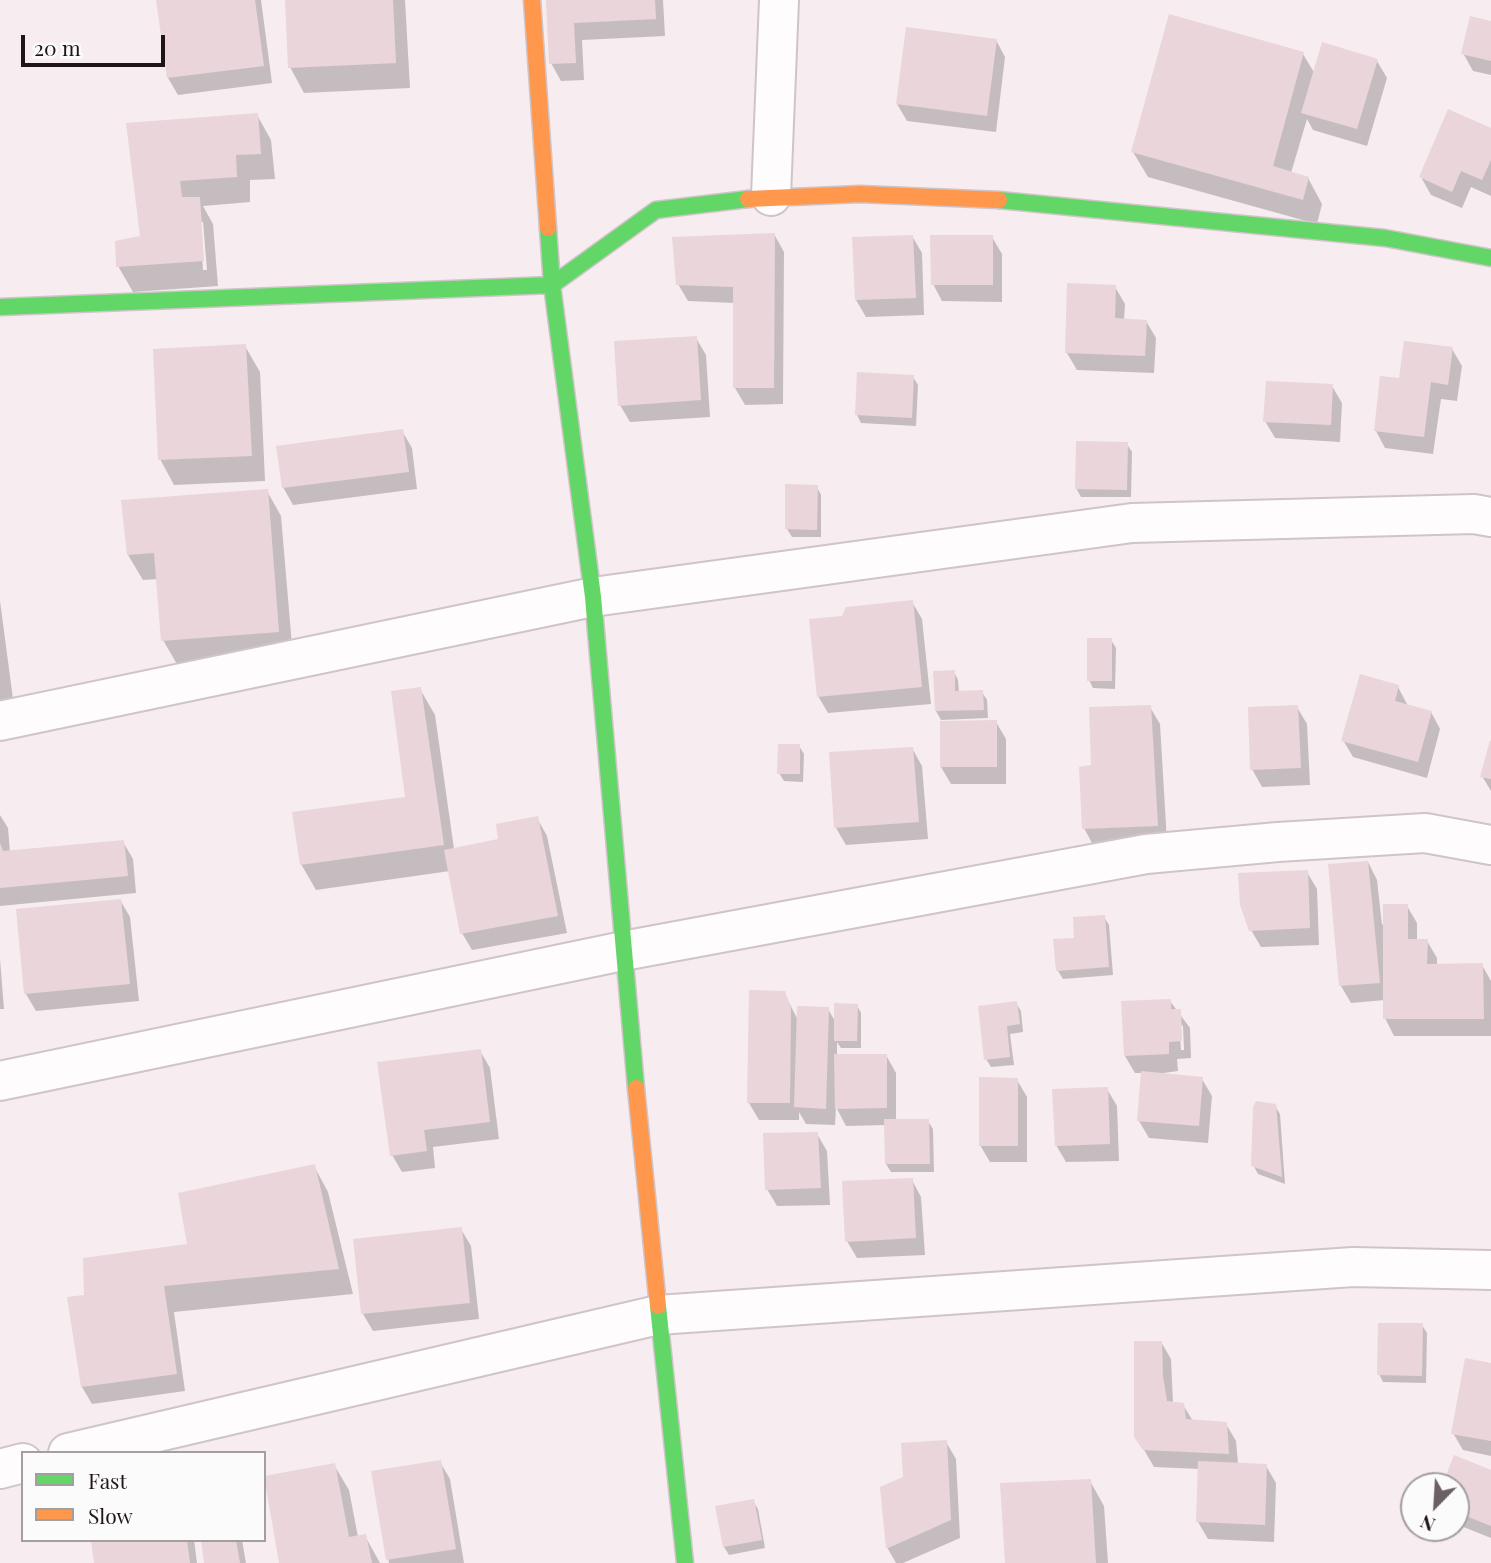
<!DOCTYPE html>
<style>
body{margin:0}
#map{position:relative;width:1491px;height:1563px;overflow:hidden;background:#f7ecef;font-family:"Playfair Display",serif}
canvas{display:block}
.legend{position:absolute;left:21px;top:1451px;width:245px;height:91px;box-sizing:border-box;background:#fbfbfb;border:2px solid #a39f9f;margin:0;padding:9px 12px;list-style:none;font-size:21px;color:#1f1416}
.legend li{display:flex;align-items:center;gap:14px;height:35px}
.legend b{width:35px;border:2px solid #a39f9f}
.north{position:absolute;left:1400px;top:1472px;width:70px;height:70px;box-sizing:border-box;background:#fbfbfb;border:2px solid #a39f9f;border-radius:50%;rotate:204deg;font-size:19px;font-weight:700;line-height:28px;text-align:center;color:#1f1416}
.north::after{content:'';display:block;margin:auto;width:24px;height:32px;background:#6b6062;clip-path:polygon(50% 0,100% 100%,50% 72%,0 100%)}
.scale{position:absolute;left:21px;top:35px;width:144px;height:32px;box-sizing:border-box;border:4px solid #1f1416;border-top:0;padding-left:9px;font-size:21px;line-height:24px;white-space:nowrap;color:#1f1416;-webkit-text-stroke:5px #fbfbfb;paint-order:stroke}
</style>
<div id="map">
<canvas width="1491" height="1563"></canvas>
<ul class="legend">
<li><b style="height:9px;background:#63d668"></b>Fast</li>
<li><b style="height:9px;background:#ff974d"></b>Slow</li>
</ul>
<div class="north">N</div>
<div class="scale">20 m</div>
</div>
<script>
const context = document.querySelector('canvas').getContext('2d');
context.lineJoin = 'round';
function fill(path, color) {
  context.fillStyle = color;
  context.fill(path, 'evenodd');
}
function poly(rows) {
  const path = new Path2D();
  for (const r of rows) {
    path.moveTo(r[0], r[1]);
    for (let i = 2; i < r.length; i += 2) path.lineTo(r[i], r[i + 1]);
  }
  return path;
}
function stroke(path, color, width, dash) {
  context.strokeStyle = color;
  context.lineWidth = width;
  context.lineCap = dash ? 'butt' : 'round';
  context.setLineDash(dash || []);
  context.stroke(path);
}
fill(poly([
 [158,0,261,0,272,83,178,95,168,78],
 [287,0,405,0,410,88,304,93,290,67],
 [548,0,663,0,665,36,582,40,584,80,561,81,551,63],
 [1491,23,1491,75,1473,71,1463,53],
 [996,40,1005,57,996,132,907,121,897,104],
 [1303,54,1315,74,1377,61,1387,78,1367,146,1313,130,1307,119,1291,173,1308,178,1322,204,1317,224,1148,177,1133,152],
 [257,115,271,140,275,179,250,180,250,202,203,206,213,224,218,286,133,292,118,266,141,237,128,125],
 [200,222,203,222,207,270,203,270],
 [1491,130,1491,196,1471,187,1462,208,1431,195,1421,177],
 [774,234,784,252,783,404,745,405,735,388,735,303,688,301,678,284],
 [912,236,922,253,924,315,866,317,856,300],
 [992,237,1002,254,1002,302,942,301,933,284],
 [1115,287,1125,304,1124,320,1146,321,1156,338,1154,373,1077,370,1067,353],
 [696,338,706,355,710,417,630,422,620,405],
 [245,346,260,372,265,481,174,485,160,459],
 [1452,349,1462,366,1457,401,1441,399,1433,454,1385,448,1376,431,1400,380],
 [913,377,918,385,916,426,861,423,857,415],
 [1332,386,1342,403,1340,442,1275,438,1265,421],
 [402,431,412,448,417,489,293,505,283,487],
 [1127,444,1132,452,1131,497,1081,497,1076,488],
 [817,487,821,495,821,537,792,537,787,529],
 [267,491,281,516,293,657,178,666,163,640,158,579,143,580,128,555],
 [0,601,13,699,0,700],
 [912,602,922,619,931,704,828,713,818,696,844,618],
 [1111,640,1116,648,1115,689,1093,688,1089,680],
 [954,672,958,680,959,693,982,692,987,700,988,718,941,720,936,711],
 [1398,687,1408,706,1431,712,1440,729,1427,778,1353,757,1343,740],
 [420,689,435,715,454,849,500,841,537,818,547,836,567,933,472,950,462,933,450,871,316,890,301,864,407,799],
 [1150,707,1160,724,1167,842,1093,845,1084,828],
 [1297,707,1307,724,1310,785,1262,787,1252,769],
 [996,722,1006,739,1006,784,951,784,941,767],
 [1491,744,1491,791,1482,776],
 [799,746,804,754,803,782,784,781,779,773],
 [912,748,922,766,928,839,846,845,836,828],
 [0,815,8,828,10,852,123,842,133,859,136,893,0,906],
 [1368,862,1377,880,1382,925,1407,906,1417,923,1417,941,1427,941,1437,958,1437,965,1482,965,1491,981,1491,1036,1394,1036,1385,1018,1385,1000,1351,1003,1341,986,1329,866],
 [1307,872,1317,889,1319,945,1261,947,1251,930],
 [120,900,130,917,139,1001,36,1011,26,994,18,910],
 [1104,917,1109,925,1113,975,1063,979,1058,971,1076,939],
 [0,959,4,1009,0,1009],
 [784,993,798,1020,828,1009,836,1023,857,1005,861,1013,861,1048,841,1048,837,1042,837,1056,886,1055,896,1073,896,1121,928,1121,933,1129,934,1172,891,1172,886,1164,886,1125,846,1126,836,1107,835,1125,806,1124,799,1112,799,1120,759,1120,749,1103],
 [1170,1001,1190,1028,1191,1058,1177,1059,1178,1071,1156,1074,1202,1079,1212,1096,1208,1143,1149,1138,1139,1121,1143,1073,1135,1073,1125,1056],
 [1179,1023,1183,1026,1184,1050,1181,1050],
 [1016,1003,1021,1011,1023,1032,1010,1034,1014,1065,991,1067,986,1059],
 [480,1051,490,1068,499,1139,433,1147,435,1168,402,1172,392,1155],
 [1017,1080,1027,1097,1027,1162,990,1162,980,1145],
 [1107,1089,1117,1106,1119,1161,1066,1162,1056,1145],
 [1275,1106,1280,1114,1285,1184,1258,1174,1253,1165],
 [817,1134,827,1151,830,1205,777,1206,767,1189],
 [314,1166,328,1192,353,1294,174,1312,185,1391,92,1404,82,1387,69,1298,87,1296,189,1245],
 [912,1180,921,1197,925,1255,857,1258,847,1241],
 [461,1229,471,1246,479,1319,373,1331,363,1314,354,1241],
 [1422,1325,1427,1333,1426,1383,1383,1382,1379,1374],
 [1161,1342,1171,1359,1173,1403,1183,1405,1193,1421,1226,1424,1236,1441,1238,1464,1266,1466,1276,1483,1274,1542,1208,1539,1198,1522,1200,1469,1154,1467,1136,1436],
 [1491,1364,1491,1456,1463,1450,1453,1433],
 [946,1442,956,1459,960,1538,903,1563,896,1563,888,1549,882,1488,905,1478],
 [440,1462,450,1479,464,1563,389,1563,373,1472],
 [334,1465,349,1490,358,1537,365,1536,380,1563,281,1563],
 [1491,1471,1491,1538,1456,1524,1456,1486,1444,1486],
 [1090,1481,1104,1506,1108,1563,1006,1563],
 [753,1501,758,1509,765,1548,729,1555,724,1547],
 [93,1540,194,1540,197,1563,95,1563],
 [202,1540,242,1540,246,1563,206,1563]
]), '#0003');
fill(poly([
 [156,0,255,0,264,66,167,78],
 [285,0,393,0,396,63,288,68],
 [546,0,655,0,656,19,574,23,576,63,549,64],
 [1169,14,1304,52,1273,166,1309,177,1303,200,1131,152],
 [1470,16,1491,21,1491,61,1461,54],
 [906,27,997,39,987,116,896,104],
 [1322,42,1378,59,1357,129,1301,113],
 [1448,109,1491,128,1491,160,1482,180,1461,171,1452,192,1419,177],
 [258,113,261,154,236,155,237,177,180,181,182,197,200,197,204,261,116,267,115,241,140,236,126,123],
 [775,233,774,388,733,388,733,287,676,285,672,237],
 [913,235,916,298,855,300,852,237],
 [930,235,993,235,993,285,931,285],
 [1067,283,1116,285,1115,318,1147,320,1145,356,1065,353],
 [697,336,701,400,618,406,614,341],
 [1404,341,1453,347,1448,385,1431,382,1424,437,1374,431,1380,376,1399,378],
 [246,344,252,456,158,460,153,349],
 [857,372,914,375,912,418,855,415],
 [1266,381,1333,384,1331,425,1263,422],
 [403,429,409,472,282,488,276,446],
 [1076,441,1128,442,1127,490,1075,489],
 [785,484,818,485,817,530,785,529],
 [268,489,279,632,161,641,154,553,127,555,121,500],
 [913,600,922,687,817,697,809,619,842,616,846,607],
 [1087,638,1112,638,1112,681,1087,681],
 [955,670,955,691,983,690,984,710,935,711,933,671],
 [1360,674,1399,685,1395,701,1432,711,1418,762,1341,741],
 [421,687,444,845,300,865,292,812,405,797,391,691],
 [1151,705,1158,826,1082,829,1079,767,1091,765,1089,707],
 [1298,705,1301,768,1250,770,1248,707],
 [997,720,997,767,940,767,940,721],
 [1490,740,1491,741,1491,779,1480,777],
 [778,744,800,744,800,774,777,774],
 [913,747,919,822,834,828,829,752],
 [538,816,558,916,460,934,444,850,498,839,496,824],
 [124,840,128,876,0,888,0,843,3,851],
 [1368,861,1380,983,1339,986,1328,864],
 [1308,870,1310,928,1249,931,1240,905,1238,873],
 [121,899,130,984,24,994,16,909],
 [1383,904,1408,904,1408,939,1428,939,1427,964,1483,963,1484,1019,1383,1019],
 [1105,915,1109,967,1056,971,1053,939,1074,938,1073,917],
 [749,990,785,991,791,1009,790,1103,747,1103],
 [1171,999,1171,1009,1181,1009,1182,1041,1169,1042,1169,1054,1124,1056,1121,1001],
 [1017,1001,1020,1024,1007,1026,1010,1057,984,1060,978,1006],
 [834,1003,858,1004,857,1041,834,1041],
 [797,1006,829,1007,826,1109,794,1107],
 [481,1049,490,1122,424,1130,427,1151,390,1156,377,1062],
 [834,1054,887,1054,887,1108,835,1109],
 [1141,1071,1203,1077,1199,1126,1137,1121],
 [979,1077,1018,1078,1018,1146,979,1146],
 [1108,1087,1110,1144,1055,1146,1052,1089],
 [1256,1101,1276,1104,1282,1177,1251,1166,1253,1107],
 [884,1119,929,1119,930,1164,885,1164],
 [818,1132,821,1188,765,1190,763,1133],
 [315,1164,339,1269,164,1286,177,1374,81,1387,67,1297,84,1295,83,1258,187,1244,178,1193],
 [913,1178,916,1238,845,1242,842,1181],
 [462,1227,470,1303,361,1314,353,1239],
 [1378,1323,1423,1323,1422,1376,1377,1375],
 [1134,1341,1162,1341,1163,1376,1167,1401,1184,1403,1186,1419,1227,1422,1229,1454,1143,1450,1134,1437],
 [1465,1358,1491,1363,1491,1441,1451,1434],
 [947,1440,951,1520,886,1549,880,1487,903,1477,901,1443],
 [1454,1455,1491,1470,1491,1526,1456,1512,1456,1486,1442,1486],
 [441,1460,456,1549,386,1560,371,1471],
 [1198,1461,1267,1464,1265,1525,1196,1522],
 [335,1463,349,1537,366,1534,372,1563,279,1563,264,1476],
 [1091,1479,1096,1563,1005,1563,1000,1483],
 [754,1499,762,1540,723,1547,715,1506],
 [91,1540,187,1540,190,1563,94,1563],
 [201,1540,236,1540,240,1563,204,1563]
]), '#e9d5da');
const street = poly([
 [771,196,779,0],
 [0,721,593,597,1132,523,1474,514,1491,517],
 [0,1081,623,951,1146,854,1278,842,1425,833,1491,845],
 [68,1453,658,1315,1353,1267,1491,1270],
 [0,1469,23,1463]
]);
const fast = poly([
 [999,200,1385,238,1491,258],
 [548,228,552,285,593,597,636,1088],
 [0,307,552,285,656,210,748,199],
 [658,1306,685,1563]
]);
const slow = poly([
 [532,0,548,228],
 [748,199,860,194,999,200],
 [636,1088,658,1306]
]);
stroke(street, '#cfc4c7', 42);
stroke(fast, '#cfc4c7', 19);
stroke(slow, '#cfc4c7', 19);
stroke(street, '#fefcfd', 38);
stroke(fast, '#63d668', 16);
stroke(slow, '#ff974d', 16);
</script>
